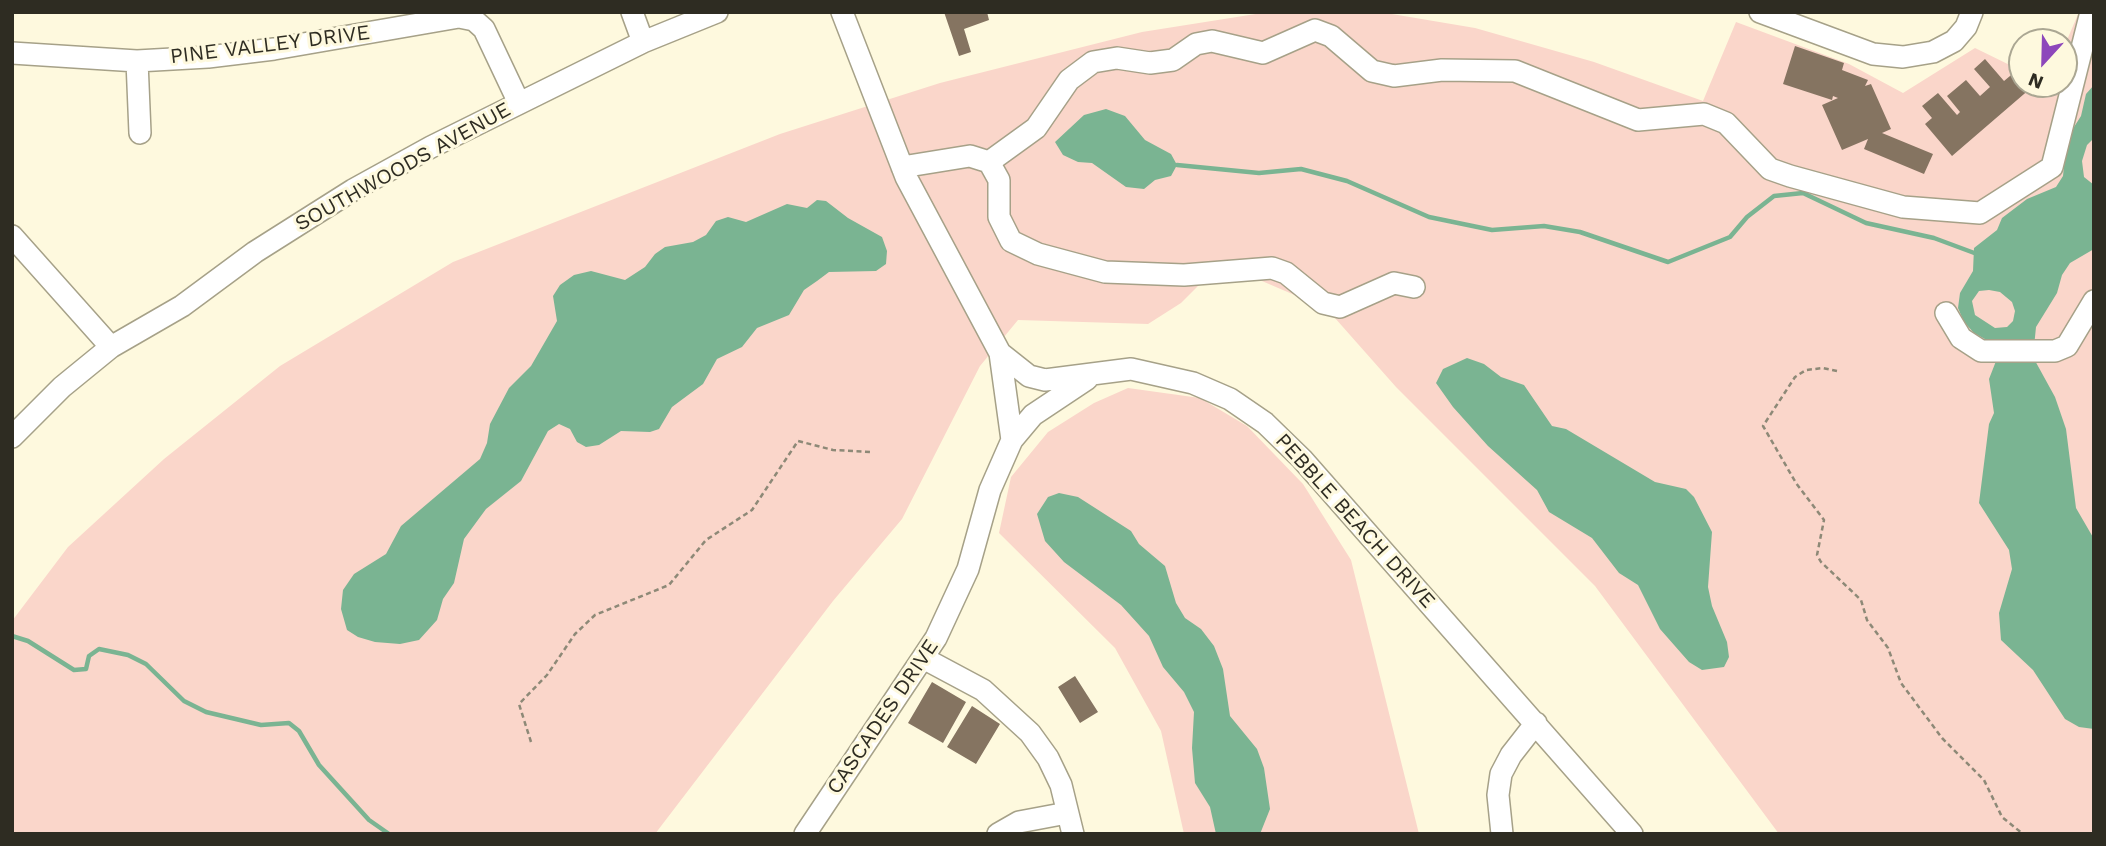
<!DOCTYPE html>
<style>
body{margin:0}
#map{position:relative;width:2106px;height:846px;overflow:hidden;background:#fef9de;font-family:"Work Sans",sans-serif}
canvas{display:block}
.frame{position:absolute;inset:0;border:14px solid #2e2c22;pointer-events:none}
.north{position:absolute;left:2008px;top:28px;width:70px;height:70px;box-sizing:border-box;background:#fef9de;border:2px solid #aba793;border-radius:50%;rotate:202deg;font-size:19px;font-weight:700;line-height:28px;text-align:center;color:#2e2c22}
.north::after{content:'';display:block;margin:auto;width:24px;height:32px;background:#8d47bb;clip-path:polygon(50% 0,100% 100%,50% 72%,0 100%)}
</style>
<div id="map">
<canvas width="2106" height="846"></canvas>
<div class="frame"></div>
<div class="north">N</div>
</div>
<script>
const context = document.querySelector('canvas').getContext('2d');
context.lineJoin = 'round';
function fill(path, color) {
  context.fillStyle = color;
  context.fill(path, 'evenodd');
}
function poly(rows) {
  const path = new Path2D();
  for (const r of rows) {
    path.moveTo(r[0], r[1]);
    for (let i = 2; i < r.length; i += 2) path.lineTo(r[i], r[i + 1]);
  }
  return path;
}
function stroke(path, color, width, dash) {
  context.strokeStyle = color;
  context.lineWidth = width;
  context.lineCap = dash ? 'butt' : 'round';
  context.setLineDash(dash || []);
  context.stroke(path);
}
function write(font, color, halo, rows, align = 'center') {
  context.font = font + ' "Work Sans",sans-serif';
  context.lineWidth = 6;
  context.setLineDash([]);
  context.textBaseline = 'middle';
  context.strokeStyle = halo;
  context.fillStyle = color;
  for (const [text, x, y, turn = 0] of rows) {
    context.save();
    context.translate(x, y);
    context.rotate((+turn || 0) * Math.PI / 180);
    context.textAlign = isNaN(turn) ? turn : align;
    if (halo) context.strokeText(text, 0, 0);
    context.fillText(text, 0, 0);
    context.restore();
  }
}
fill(poly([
 [1380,12,1475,28,1594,62,1703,101,1736,22,1849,64,1903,93,1975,48,2022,71,2022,84,2064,84,2064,47,2079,12,2094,12,2094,834,1779,834,1595,586,1396,387,1327,309,1255,278,1208,276,1181,303,1148,324,1018,320,980,366,902,519,833,601,655,834,12,834,12,621,68,547,164,459,280,366,453,262,780,134,940,83,1142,32,1262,13],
 [1128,388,1200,398,1247,426,1303,484,1351,560,1419,834,1184,834,1161,731,1115,648,999,533,1011,477,1048,432,1094,403]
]), '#fad6ca');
fill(poly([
 [2094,85,2094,138,2087,145,2082,161,2084,177,2094,185,2094,249,2070,263,2062,275,2057,293,2036,327,2033,357,2055,397,2066,429,2076,508,2094,539,2094,729,2079,727,2065,719,2033,670,2001,640,1999,613,2012,569,2009,550,1979,503,1989,424,1994,413,1989,379,1998,356,1992,343,1974,333,1964,322,1958,308,1960,293,1973,271,1974,248,1997,230,2002,218,2027,199,2056,187,2063,176,2067,138,2081,116,2086,94],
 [1989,290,2000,292,2012,302,2015,311,2013,321,2007,327,1995,328,1975,315,1972,301,1979,291],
 [1106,109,1125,116,1145,140,1171,154,1177,165,1171,176,1155,180,1144,189,1126,187,1092,163,1078,162,1063,155,1055,142,1084,115],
 [817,200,826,201,848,218,882,237,887,251,886,264,876,271,829,272,817,281,804,290,789,315,757,328,742,347,717,359,703,384,672,407,659,429,650,432,621,431,599,445,586,447,577,442,570,429,559,424,548,431,521,481,486,509,464,539,454,583,443,599,437,620,419,640,400,644,375,642,358,637,347,630,341,609,343,590,354,574,386,554,401,526,480,459,487,443,490,424,509,388,531,366,557,321,553,296,560,285,574,275,591,271,625,280,645,267,655,254,665,247,693,242,706,235,716,221,728,217,746,222,787,204,807,208],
 [1467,358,1484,364,1501,377,1524,385,1552,426,1566,429,1655,482,1686,489,1694,497,1712,532,1708,587,1712,606,1727,642,1729,657,1724,667,1702,670,1689,662,1660,629,1638,585,1619,573,1592,538,1549,512,1537,490,1488,446,1453,407,1436,383,1443,369],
 [1059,493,1078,497,1131,531,1139,544,1165,566,1176,603,1185,618,1201,629,1214,646,1223,669,1230,716,1257,749,1264,768,1270,809,1260,834,1216,834,1210,807,1195,783,1192,748,1194,712,1184,692,1163,667,1149,636,1121,605,1064,562,1045,541,1037,514,1048,497]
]), '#7ab492');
stroke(poly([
 [1177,165,1259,173,1301,169,1347,181,1429,217,1492,230,1544,226,1580,232,1668,262,1730,237,1747,217,1774,196,1803,193,1866,223,1934,238,1977,254],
 [12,636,28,641,74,670,86,669,89,656,99,649,128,655,146,664,184,701,206,712,261,725,289,723,299,731,319,765,369,820,389,834]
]), '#7ab492', 4.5);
fill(poly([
 [944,12,987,12,989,20,964,29,971,52,959,56],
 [1795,46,1844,63,1842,70,1868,80,1865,86,1871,84,1891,129,1882,133,1933,154,1924,174,1864,149,1868,139,1842,150,1822,105,1838,98,1833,96,1832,100,1783,84],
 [1985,59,2004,81,2016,71,2022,77,2022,84,2031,88,1952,156,1925,124,1932,118,1922,106,1938,93,1957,115,1960,112,1947,96,1966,80,1980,96,1990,87,1974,69],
 [1075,676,1098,712,1080,723,1058,687],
 [932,682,966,702,943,743,908,723],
 [972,706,1000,724,976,764,947,747]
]), '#857461');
const minor = poly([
 [632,12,643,42],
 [842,12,906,177,1000,353,1029,376,1045,380,1131,369,1193,383,1230,399,1265,423,1302,459,1632,834],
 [1760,12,1873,54,1903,57,1933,52,1954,41,1966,27,1972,12],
 [12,53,137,61,208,57,274,49,459,17,474,20,484,29,519,103],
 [137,61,140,133],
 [989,162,1036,128,1069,80,1093,62,1117,58,1150,63,1173,60,1196,44,1212,41,1263,53,1315,30,1331,36,1372,71,1394,76,1442,70,1515,71,1638,120,1704,114,1726,123,1770,169,1790,176,1903,207,1980,213,2052,167,2091,12],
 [902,167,970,156,989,162,999,180,999,217,1011,241,1038,254,1105,272,1184,275,1272,268,1286,273,1323,303,1340,307,1394,283,1414,287],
 [12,236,111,347],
 [1946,313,1961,338,1981,351,2055,351,2067,346,2094,301],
 [1000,353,1012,440],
 [12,437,62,387,111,347,182,306,255,252,353,190,431,147,643,42,717,12],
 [925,659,983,690,1030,733,1048,758,1061,785,1073,834],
 [805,834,936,638,968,569,990,490,1012,440,1033,415,1087,379],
 [998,834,1019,822,1067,813],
 [1502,834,1498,795,1501,774,1511,755,1536,723]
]);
stroke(minor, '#a6a188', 24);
stroke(poly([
 [1837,371,1823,368,1806,370,1795,377,1763,426,1796,483,1824,520,1817,555,1821,562,1861,600,1867,620,1888,648,1901,683,1942,738,1984,780,2002,817,2023,834],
 [531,742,519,704,547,675,575,634,595,615,669,585,706,540,752,510,798,441,833,450,871,452]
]), '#8d8977', 2.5, [5, 3.5]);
stroke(minor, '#fff', 21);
write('21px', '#2e2c22', '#fef9de', [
 ["PINE VALLEY DRIVE",270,45,-7],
 ["SOUTHWOODS AVENUE",403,167,-29],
 ["PEBBLE BEACH DRIVE",1355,521,48],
 ["CASCADES DRIVE",883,717,-56]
]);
</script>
